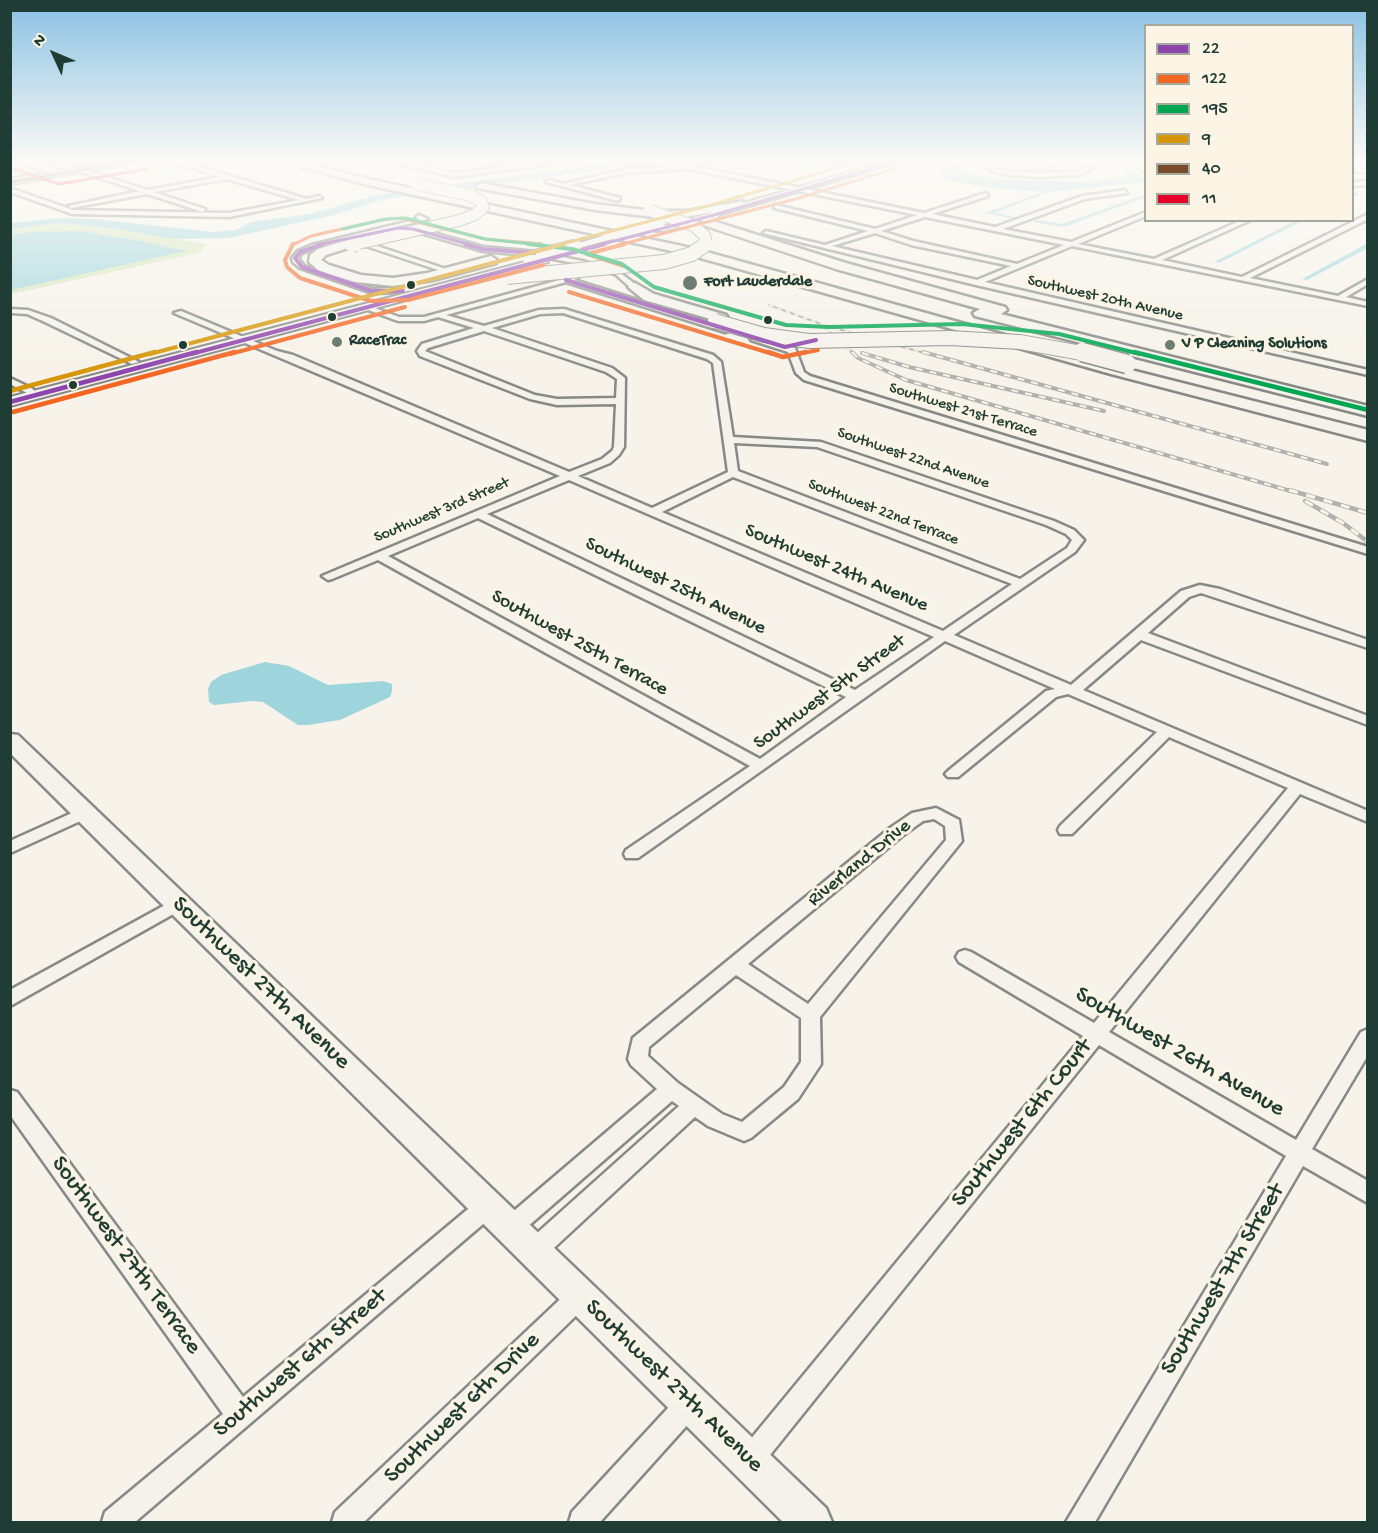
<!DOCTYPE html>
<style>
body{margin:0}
#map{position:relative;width:1378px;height:1533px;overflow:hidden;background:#f7f3ea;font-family:"Gochi Hand",sans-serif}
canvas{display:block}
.frame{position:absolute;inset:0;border:12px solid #1f3d34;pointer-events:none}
.legend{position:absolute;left:1144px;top:24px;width:210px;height:198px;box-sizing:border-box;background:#fcf5e5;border:2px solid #a4ab9e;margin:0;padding:8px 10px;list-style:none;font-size:18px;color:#1f3d34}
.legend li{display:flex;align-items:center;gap:12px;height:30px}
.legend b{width:30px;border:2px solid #a4ab9e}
.north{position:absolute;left:24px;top:24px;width:60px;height:60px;-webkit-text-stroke:4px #fcf5e5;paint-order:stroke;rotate:314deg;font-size:16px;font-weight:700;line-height:24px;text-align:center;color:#1f3d34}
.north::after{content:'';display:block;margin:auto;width:21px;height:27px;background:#1f3d34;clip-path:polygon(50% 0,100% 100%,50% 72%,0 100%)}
</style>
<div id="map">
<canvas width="1378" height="1533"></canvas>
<div class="frame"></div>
<ul class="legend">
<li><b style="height:8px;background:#8e44ad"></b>22</li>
<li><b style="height:8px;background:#f26522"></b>122</li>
<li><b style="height:8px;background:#00a651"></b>195</li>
<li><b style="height:8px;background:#d79608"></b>9</li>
<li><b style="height:8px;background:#7a4b2a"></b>40</li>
<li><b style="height:8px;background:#e4002b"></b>11</li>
</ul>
<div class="north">N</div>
</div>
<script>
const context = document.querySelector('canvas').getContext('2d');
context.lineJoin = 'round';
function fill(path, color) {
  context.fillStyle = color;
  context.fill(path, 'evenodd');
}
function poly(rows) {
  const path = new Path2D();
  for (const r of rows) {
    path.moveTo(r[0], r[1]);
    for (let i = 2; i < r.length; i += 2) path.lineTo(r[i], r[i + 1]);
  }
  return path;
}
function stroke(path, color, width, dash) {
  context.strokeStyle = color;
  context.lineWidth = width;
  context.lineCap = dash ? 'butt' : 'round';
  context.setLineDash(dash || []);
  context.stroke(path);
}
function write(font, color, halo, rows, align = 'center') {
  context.font = font + ' "Gochi Hand",sans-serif';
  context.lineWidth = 6;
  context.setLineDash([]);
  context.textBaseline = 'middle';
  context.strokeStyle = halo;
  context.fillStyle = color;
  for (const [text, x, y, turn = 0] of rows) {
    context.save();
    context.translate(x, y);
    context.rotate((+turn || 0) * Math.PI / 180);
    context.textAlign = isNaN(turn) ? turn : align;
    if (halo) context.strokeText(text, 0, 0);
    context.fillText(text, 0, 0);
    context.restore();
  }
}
fill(poly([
 [711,159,755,159,764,164,725,173,674,162],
 [61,223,118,229,207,244,199,253,11,294,11,229]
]), '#d6e6bb');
fill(poly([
 [642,159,711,159,640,165,385,199,330,216,228,238,172,239,118,229,61,223,11,229,11,223,60,218,95,219,213,232,236,230,251,222,310,214,380,194],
 [755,159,794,159,793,162,798,163,811,164,833,159,859,159,844,167,795,168,764,164],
 [903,159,931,159,955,164,969,173,989,179,1086,182,1131,176,1145,177,1145,182,1048,192,992,188,956,182,946,177,939,170,941,166],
 [81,231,146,242,186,251,11,290,11,235,30,232],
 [265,662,289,666,328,685,383,681,392,684,392,691,390,697,340,720,308,725,298,725,263,702,252,701,214,705,209,702,208,689,211,682,221,675]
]), '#9ed4db');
fill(poly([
 [1115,159,1120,159,1132,173,1146,178,1146,180,1128,175,1115,159],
 [1062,185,1066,186,994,213,1015,217,1015,219,985,213,1062,185],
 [1357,192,1359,195,1352,197,1352,194,1357,192],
 [1146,194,1146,197,1064,227,1033,222,1036,220,1062,224,1146,194],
 [1297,220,1304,220,1219,263,1214,262,1297,220],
 [1368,243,1368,248,1307,280,1302,279,1368,243]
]), '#9ed4db');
const street = poly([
 [53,159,67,159,10,169,10,166,53,159],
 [165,159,174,159,307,199,319,196,322,198,229,217,72,214,10,192,10,188,73,210,229,213,299,200,227,179,154,192,205,209,203,212,147,194,71,208,68,206,140,191,75,170,77,167,147,190,220,177,165,159],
 [380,159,391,159,454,173,572,159,591,159,454,177,380,159],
 [479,159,489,159,508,165,505,167,479,159],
 [990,159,988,163,996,169,1009,171,1037,173,1080,171,1086,168,1082,159,1087,159,1092,168,1081,175,1037,177,1009,175,992,171,984,165,983,159,990,159],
 [1062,159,1071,159,1041,170,1032,168,1062,159],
 [688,165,924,213,986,193,988,196,932,214,995,227,1082,196,1125,190,1127,193,1085,199,1003,229,1071,242,1146,212,1146,216,1078,244,1154,259,1242,220,1251,220,1162,260,1242,277,1368,214,1368,219,1250,278,1338,296,1368,279,1368,284,1346,297,1368,302,1368,306,1072,246,985,282,1368,370,1368,375,976,285,763,233,766,231,825,245,868,231,774,208,776,205,875,229,917,215,688,169,626,173,570,185,620,198,618,201,546,182,549,180,563,184,626,169,688,165],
 [925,217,1064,245,1017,264,913,241,881,231,925,217],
 [875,233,911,245,1011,266,977,280,832,246,875,233],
 [1143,167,1146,167,1146,171,1141,170,1143,167],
 [1352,167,1368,169,1368,173,1352,171,1352,167],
 [1368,181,1368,185,1352,186,1352,182,1368,181],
 [419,215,428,219,353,238,446,269,459,265,461,268,444,272,348,240,316,247,302,253,298,258,304,266,373,289,405,288,409,290,405,292,372,293,300,268,293,262,292,258,298,251,312,245,418,219,416,217,419,215],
 [409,226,483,247,538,252,582,261,619,272,639,287,632,289,615,274,579,264,538,256,483,251,407,229,409,226],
 [574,276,578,278,574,280,732,330,725,332,566,282,446,315,484,326,539,310,564,309,713,355,721,362,733,437,821,442,1054,521,1074,530,1084,540,1075,552,954,635,1071,685,1181,591,1200,585,1220,589,1368,640,1368,648,1201,593,1189,597,1148,633,1368,716,1368,725,1141,640,1083,690,1368,811,1368,822,1300,794,1109,1032,1296,1140,1361,1032,1368,1029,1368,1055,1312,1149,1368,1181,1368,1203,1303,1166,1095,1522,1066,1522,1286,1156,1099,1045,758,1470,749,1474,740,1470,736,1461,740,1452,1083,1036,959,962,956,957,959,952,965,950,971,952,1094,1023,1288,788,1169,737,1072,834,1060,834,1058,830,1060,826,1157,732,1068,694,1056,697,958,777,948,777,945,774,948,771,1046,691,1055,689,945,641,638,858,626,858,624,854,626,850,750,766,378,560,332,579,328,580,322,576,560,476,174,313,181,311,277,351,293,355,569,472,602,459,612,451,614,447,616,404,557,405,530,399,420,356,417,351,422,344,474,328,438,317,424,321,398,321,360,307,367,305,399,317,424,317,574,276],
 [563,313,707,359,713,363,728,472,652,508,578,476,610,463,619,455,624,447,625,378,612,368,492,328,540,314,563,313],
 [484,331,606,372,617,379,616,398,557,399,535,395,425,351,428,348,484,331],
 [734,443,817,447,1046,525,1066,534,1072,540,1067,548,1020,579,738,471,734,443],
 [733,477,1012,584,943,631,662,512,733,477],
 [569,480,648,514,934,637,855,690,487,514,569,480],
 [478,518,846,697,760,759,388,556,478,518],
 [10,309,28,310,51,318,139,362,132,364,45,322,27,314,10,313,10,309],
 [754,336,795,348,804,372,810,376,1368,547,1368,554,804,380,796,373,788,352,751,340,750,338,754,336],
 [10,378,33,389,34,391,27,393,10,384,10,378],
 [83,808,89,809,91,813,89,817,10,853,10,841,83,808],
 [936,808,959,820,962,841,820,1017,821,1064,798,1099,751,1138,744,1141,708,1126,695,1117,542,1259,534,1262,526,1259,523,1251,526,1243,679,1106,672,1101,518,1235,510,1238,502,1235,499,1228,502,1221,657,1089,631,1065,628,1059,633,1038,890,828,912,813,936,808],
 [934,819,945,826,946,840,808,1004,748,964,902,836,923,821,934,819],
 [736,975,801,1018,801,1062,784,1087,742,1122,722,1114,678,1083,648,1056,649,1047,736,975],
 [178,898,184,900,187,904,184,908,10,1006,10,990,178,898],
 [10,1090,17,1092,243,1397,480,1199,488,1196,496,1199,499,1206,496,1213,135,1522,102,1522,105,1512,223,1414,10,1115,10,1090],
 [580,1285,588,1288,592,1296,588,1304,364,1522,332,1522,335,1512,572,1288,580,1285],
 [690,1390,699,1394,703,1403,699,1412,600,1522,569,1522,572,1512,681,1394,690,1390]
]);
const secondary = poly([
 [14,159,26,159,59,171,129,159,149,159,10,184,10,179,49,173,14,159],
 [10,734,18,735,826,1508,832,1522,783,1522,10,753,10,734]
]);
const primary = poly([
 [895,159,910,159,664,231,656,231,655,229,895,159],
 [616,232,621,235,620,237,575,249,569,246,616,232],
 [544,257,548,258,548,262,10,406,10,397,544,257]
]);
const highway = poly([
 [273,159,291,159,368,179,696,249,1123,368,1368,430,1368,441,1111,374,690,255,368,185,273,159],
 [481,183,595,204,653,211,687,211,743,201,743,205,714,212,720,215,713,221,846,263,1005,307,1007,310,1001,314,1368,406,1368,416,975,316,973,313,980,309,836,269,703,225,702,218,711,212,687,217,653,217,595,210,477,188,476,186,481,183],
 [347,240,351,241,353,244,351,247,326,255,321,260,329,265,361,275,393,278,427,273,491,256,497,260,496,263,433,280,393,286,355,282,319,271,309,262,310,255,318,249,347,240],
 [635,283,654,294,726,315,728,318,721,322,644,300,628,287,635,283]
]);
stroke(street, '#868984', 5);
stroke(secondary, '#868984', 5);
stroke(primary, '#868984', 4);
stroke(highway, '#868984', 5);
fill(street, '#f5f2ec');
fill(secondary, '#f5f2ec');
fill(primary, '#f5f2ec');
fill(highway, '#f5f2ec');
const railFar2 = poly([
 [769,305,821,324,854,354],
 [827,326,928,354],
 [862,353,865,354]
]);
const railFar1 = poly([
 [852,352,858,358,906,380,1294,492],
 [923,352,1327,464],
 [862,353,909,367,1104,411]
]);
const rail = poly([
 [1289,490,1368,513],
 [1305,501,1343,523,1368,542]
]);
stroke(railFar2, '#b0b2ad', 2);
stroke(railFar1, '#b0b2ad', 4);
stroke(rail, '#b0b2ad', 4.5);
stroke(railFar2, '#fcf5e5', 1.5, [4.5]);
stroke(railFar1, '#fcf5e5', 2, [7]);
stroke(rail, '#fcf5e5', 3, [9]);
const primaryBridgeFar1 = poly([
 [616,235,660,224]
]);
const primaryBridge = poly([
 [529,258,575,246]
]);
const highwayBridgeFar2 = poly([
 [649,210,694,226,705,236,706,244,704,245],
 [352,245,461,220,476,214,483,207,481,201,469,195,416,184]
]);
const highwayBridgeFar1 = poly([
 [352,245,356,244],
 [507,277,664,262,692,254,706,244],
 [715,321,764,335,809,341,949,338,1020,342,1087,354]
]);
const highwayBridge = poly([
 [1082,352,1127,364]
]);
stroke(primaryBridgeFar1, '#868984', 11, []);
stroke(primaryBridge, '#868984', 15, []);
stroke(highwayBridgeFar2, '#868984', 13, []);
stroke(highwayBridgeFar1, '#868984', 16, []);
stroke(highwayBridge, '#868984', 21, []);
stroke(primaryBridgeFar1, '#f5f2ec', 10);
stroke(primaryBridge, '#f5f2ec', 13);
stroke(highwayBridgeFar2, '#f5f2ec', 11);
stroke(highwayBridgeFar1, '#f5f2ec', 14);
stroke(highwayBridge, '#f5f2ec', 18);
stroke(poly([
 [317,245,398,228,413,229,471,245],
 [599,245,714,215,905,159]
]), '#8e44ad', 3);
stroke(poly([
 [323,244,300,252,295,258,302,267,372,291,403,291],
 [465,244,483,249,534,253],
 [566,280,785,347,816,340],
 [191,354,605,244]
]), '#8e44ad', 4);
stroke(poly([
 [10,402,197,352]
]), '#8e44ad', 4.5);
stroke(poly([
 [292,245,311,236,381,220,401,218,485,239,542,244],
 [619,245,799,198,894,169]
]), '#f26522', 3);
stroke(poly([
 [293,244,285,260,287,267,300,278,371,301,408,300,543,265],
 [624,266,587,254,625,244],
 [569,292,773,354],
 [230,354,405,307],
 [798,354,818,350]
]), '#f26522', 4);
stroke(poly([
 [768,352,783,357,806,352],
 [13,412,235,352]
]), '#f26522', 4.5);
stroke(poly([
 [343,229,386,219,406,218,485,239,541,245]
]), '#00a651', 3);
stroke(poly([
 [528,244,572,249,622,264,654,287,786,325,829,327,962,324,1059,334,1140,354]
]), '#00a651', 4);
stroke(poly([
 [1134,352,1368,410]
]), '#00a651', 4.5);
stroke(poly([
 [558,245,711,205,867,159]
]), '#d79608', 3);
stroke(poly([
 [150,354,564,244]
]), '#d79608', 4);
stroke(poly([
 [10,391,155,352]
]), '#d79608', 4.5);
stroke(poly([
 [10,182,142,159]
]), '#7a4b2a', 3);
stroke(poly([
 [14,169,59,184,147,169]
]), '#e4002b', 3);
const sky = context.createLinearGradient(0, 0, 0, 374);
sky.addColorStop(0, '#8ac1e3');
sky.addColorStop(0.43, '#fbfaf6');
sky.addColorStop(1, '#fbfaf600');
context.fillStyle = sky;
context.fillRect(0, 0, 1378, 374);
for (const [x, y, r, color] of [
 [690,283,8,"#6b7d74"],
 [411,285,5,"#1f3d34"],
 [332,317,5,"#1f3d34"],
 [768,320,5,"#1f3d34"],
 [337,342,6,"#6b7d74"],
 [183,345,5,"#1f3d34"],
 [1170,345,6,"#6b7d74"],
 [73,385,5,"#1f3d34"]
]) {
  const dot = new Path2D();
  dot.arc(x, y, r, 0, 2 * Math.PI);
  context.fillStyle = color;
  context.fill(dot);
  stroke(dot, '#fcf5e5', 2);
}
write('bold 16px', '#1f3d34', '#fcf5e5', [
 ["Fort Lauderdale",704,283],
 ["RaceTrac",349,342],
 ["V P Cleaning Solutions",1182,345]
], 'left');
write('16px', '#1f3d34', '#fcf5e5', [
 ["Southwest 20th Avenue",1105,299,13],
 ["Southwest 21st Terrace",963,411,17],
 ["Southwest 22nd Avenue",913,459,19],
 ["Southwest 3rd Street",442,511,-23],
 ["Southwest 22nd Terrace",883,513,21]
]);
write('20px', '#1f3d34', '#fcf5e5', [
 ["Southwest 24th Avenue",836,569,23],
 ["Southwest 25th Avenue",675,587,26],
 ["Southwest 25th Terrace",579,644,29],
 ["Southwest 5th Street",830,693,-36],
 ["Riverland Drive",860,864,-39]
]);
write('24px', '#1f3d34', '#fcf5e5', [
 ["Southwest 27th Avenue",260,984,44],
 ["Southwest 26th Avenue",1179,1053,30],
 ["Southwest 6th Court",1023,1124,-51],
 ["Southwest 27th Terrace",125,1256,54],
 ["Southwest 7th Street",1224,1280,-59],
 ["Southwest 6th Street",301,1364,-40],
 ["Southwest 27th Avenue",673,1387,44],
 ["Southwest 6th Drive",463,1409,-44]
]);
</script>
